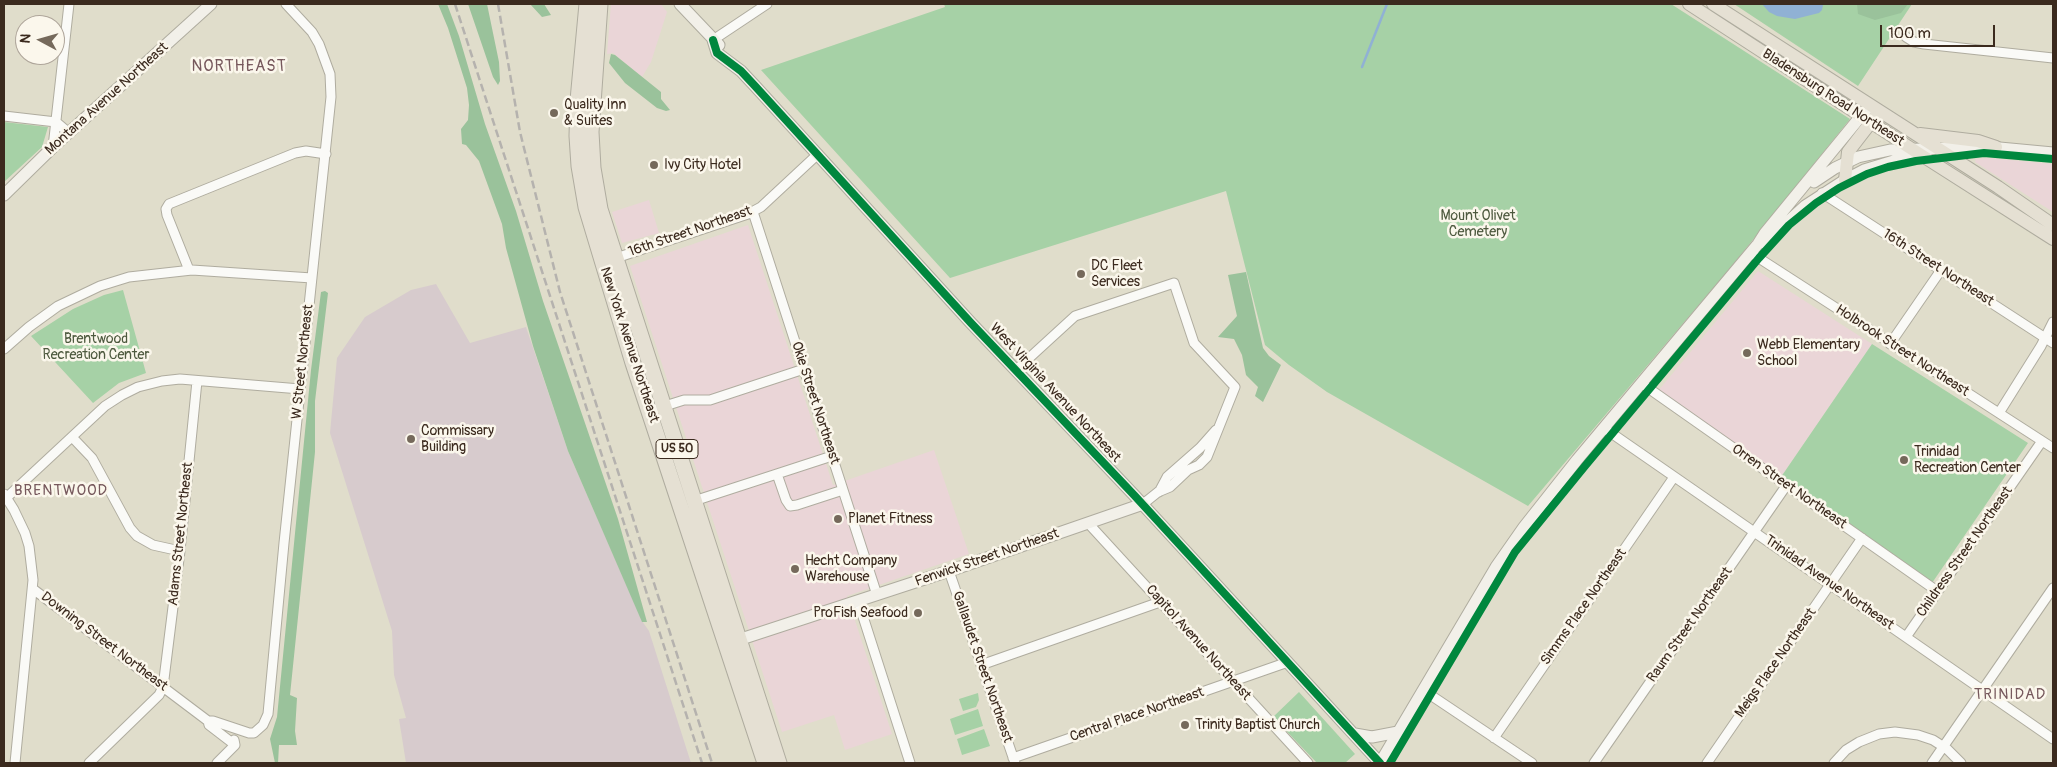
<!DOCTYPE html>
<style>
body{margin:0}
#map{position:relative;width:2057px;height:767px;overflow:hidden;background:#e0ddcb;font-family:Pangolin,sans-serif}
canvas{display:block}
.frame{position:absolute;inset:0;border:5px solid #3b2a1e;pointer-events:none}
.north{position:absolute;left:15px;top:15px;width:50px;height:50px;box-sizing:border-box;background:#fbf7ec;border:1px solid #aea59a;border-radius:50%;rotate:276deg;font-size:14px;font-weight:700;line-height:20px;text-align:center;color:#3b2a1e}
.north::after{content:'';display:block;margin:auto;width:18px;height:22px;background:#75695b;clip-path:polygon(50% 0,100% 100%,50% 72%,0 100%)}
.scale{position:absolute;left:1880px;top:25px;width:115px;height:22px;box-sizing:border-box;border:2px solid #3b2a1e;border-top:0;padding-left:6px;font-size:15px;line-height:18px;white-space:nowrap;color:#3b2a1e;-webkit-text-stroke:4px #fbf7ec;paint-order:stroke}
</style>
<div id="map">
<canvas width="2057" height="767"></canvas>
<div class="frame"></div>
<div class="north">N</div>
<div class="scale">100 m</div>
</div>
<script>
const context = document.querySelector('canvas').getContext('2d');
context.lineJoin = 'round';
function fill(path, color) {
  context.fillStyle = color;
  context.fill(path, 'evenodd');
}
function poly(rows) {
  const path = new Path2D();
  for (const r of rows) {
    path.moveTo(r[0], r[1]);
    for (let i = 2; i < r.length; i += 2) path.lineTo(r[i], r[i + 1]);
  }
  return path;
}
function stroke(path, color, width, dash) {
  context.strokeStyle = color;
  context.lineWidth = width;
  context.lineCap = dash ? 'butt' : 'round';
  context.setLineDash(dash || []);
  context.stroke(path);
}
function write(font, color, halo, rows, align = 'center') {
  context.font = font + ' Pangolin,sans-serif';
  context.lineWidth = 5;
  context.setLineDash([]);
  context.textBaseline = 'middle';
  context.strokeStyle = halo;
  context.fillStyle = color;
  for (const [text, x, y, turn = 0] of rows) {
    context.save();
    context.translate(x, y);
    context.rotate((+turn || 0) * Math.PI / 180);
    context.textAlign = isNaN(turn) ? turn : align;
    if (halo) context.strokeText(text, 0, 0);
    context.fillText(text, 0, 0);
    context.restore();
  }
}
fill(poly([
 [611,4,661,4,667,12,651,62,642,77,613,53,607,54],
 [1989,158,2053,164,2053,212,1975,162,1976,159],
 [649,200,659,233,622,243,612,212],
 [748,225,833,485,934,450,969,554,847,596,892,734,845,750,834,715,782,732,630,266],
 [1758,271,1872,344,1781,477,1658,391]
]), '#ead5d7');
fill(poly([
 [436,284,470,343,526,327,568,451,642,621,649,631,691,763,406,763,399,719,406,718,394,675,392,631,330,433,337,358,365,317,411,290]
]), '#d7cbcd');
fill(poly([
 [944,4,1671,4,1850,119,1731,267,1528,506,1327,392,1289,365,1265,345,1226,191,950,278,761,70,945,7],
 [1734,4,1912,4,1858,86],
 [4,122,48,127,42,147,4,182],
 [123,290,146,373,119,383,93,403,31,336,73,309,104,295],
 [1872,344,2028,443,1932,583,1781,477],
 [1299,692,1355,754,1345,763,1317,763,1273,717],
 [978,693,979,700,976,707,963,711,959,699],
 [978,709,983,726,955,735,950,719],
 [984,729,990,746,962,755,957,739]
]), '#a6d1a6');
fill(poly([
 [438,4,447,4,459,36,485,124,516,211,543,301,618,519,647,622,642,622,568,451,533,346,506,248,502,224,479,161,466,145,462,144,461,129,468,120,469,105,467,88,448,28],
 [468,4,487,4,499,62,500,81,498,85,493,77],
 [530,4,544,4,551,15,542,17],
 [1857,4,1908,4,1901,13,1875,20,1858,14],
 [611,54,615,55,661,92,661,99,670,110,666,111,657,108,625,83,609,63],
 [1246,272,1263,348,1269,356,1281,365,1263,402,1255,396,1258,387,1246,375,1242,355,1234,339,1218,337,1237,316,1228,275],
 [325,291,328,293,315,401,315,452,290,695,297,698,295,731,297,745,279,745,278,763,275,763,270,739,277,717,311,370,321,292]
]), '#9ac29b');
fill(poly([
 [1762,4,1822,4,1823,5,1822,10,1819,13,1795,19,1777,16,1769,12]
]), '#90b1d4');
stroke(poly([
 [1362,67,1387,4]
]), '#90b1d4', 2.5);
const street = poly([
 [1906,37,1914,42,1924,44,2053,58],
 [713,40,767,4],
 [4,116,56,122,69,133],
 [53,147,69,4],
 [1822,193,2053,343],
 [753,212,877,595],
 [1751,253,2053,448],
 [613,259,748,214,761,207,818,154],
 [189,270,167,215,166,209,169,204,295,153,306,151,326,154],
 [1890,344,1941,270],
 [4,349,29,327,58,306,100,286,129,277,192,270,312,278],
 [1016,370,1075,316,1174,283,1194,343,1235,387,1207,457,1199,465,1188,470,1170,487,1158,492,1143,504],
 [1641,383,1937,591],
 [649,411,684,400,710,400,804,369],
 [1999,413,2041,346,2053,322],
 [1604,428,2053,739],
 [72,437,92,458,130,528,137,536,153,545,180,551],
 [777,474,786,500,790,506,797,505,843,490],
 [1159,492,1167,477,1200,448,1216,430],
 [4,494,14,510,25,533,29,546,33,580,15,763],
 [4,500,105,406,122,395,138,387,162,381,180,379,300,389],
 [694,501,832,456],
 [1088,523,1308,763],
 [949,571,1015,763],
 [33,589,208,721,209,725,235,745],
 [858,601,910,763],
 [1906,637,2042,441],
 [981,665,1160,602],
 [1423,690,1532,763],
 [208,721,213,721,249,733,254,733,263,725,268,714,284,543,331,97,330,74,319,44,312,32,286,4],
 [1494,738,1674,477],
 [1013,758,1288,662],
 [89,763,159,695,163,687,180,551,197,381],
 [217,763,235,745,234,740],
 [1594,763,1786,486],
 [1707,763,1862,538],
 [1834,763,1846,750,1859,742,1879,734,1895,732,1918,735,1933,740,1947,749,1961,763],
 [1932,763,2053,588]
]);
const secondary = poly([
 [680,4,719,45],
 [713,40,717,53,741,71,755,86,971,323,1134,495,1380,763],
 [1814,182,1835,168,1858,157,1890,150,1989,147,2053,153],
 [4,195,53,147,211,4],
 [1761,243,1770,238,1805,206,1845,180,1864,170,1920,153],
 [732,642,949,571,1143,504],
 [1355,734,1372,737,1398,732],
 [1380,763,1496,567,1524,527,1577,460,1758,244,1765,233,1870,105]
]);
const primary = poly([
 [1689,4,1918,153,2053,239],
 [1713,4,1998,187,2053,225],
 [1920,134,1978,141,1996,147],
 [1845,180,1848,152,1875,117]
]);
const highway = poly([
 [587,4,578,100,577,136,579,166,586,207,633,363,765,763],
 [600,4,591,132,593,168,600,209,779,763]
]);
stroke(street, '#afac9f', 11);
stroke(secondary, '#afac9f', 13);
stroke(primary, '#afac9f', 14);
stroke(highway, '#afac9f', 17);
stroke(street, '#fafaf7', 9);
stroke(secondary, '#f2f0e9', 11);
stroke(primary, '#e5e0d3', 12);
stroke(highway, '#e5e0d3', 15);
stroke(poly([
 [455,4,702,763],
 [498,4,520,132,560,292,712,763]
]), '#b5b2ae', 2.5, [8, 4]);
stroke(poly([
 [713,40,717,53,741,71,755,86,971,323,1134,495,1380,763],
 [1390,763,1515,552,1585,466,1759,258,1789,225,1816,203,1839,188,1867,174,1888,167,1916,161,1984,153,2053,159]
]), '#00873e', 8);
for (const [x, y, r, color] of [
 [554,113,5,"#75695b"],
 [654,165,5,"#75695b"],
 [1081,274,5,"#75695b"],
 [1747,353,5,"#75695b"],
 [411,439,5,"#75695b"],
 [1904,460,5,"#75695b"],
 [838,519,5,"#75695b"],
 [795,569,5,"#75695b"],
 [918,613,5,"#75695b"],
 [1185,725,5,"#75695b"]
]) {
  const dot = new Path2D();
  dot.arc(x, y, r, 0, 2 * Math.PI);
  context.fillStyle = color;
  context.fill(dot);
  stroke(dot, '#fbf7ec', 2);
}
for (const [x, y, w] of [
 [677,449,42]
]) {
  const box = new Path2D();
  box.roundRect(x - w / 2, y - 9.5, w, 19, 4);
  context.fillStyle = '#fbf7ec';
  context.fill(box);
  stroke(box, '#3b2a1e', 1);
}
write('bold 12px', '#3b2a1e', null, [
 ["US 50",677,449]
]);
write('14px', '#3b2a1e', '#fbf7ec', [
 ["Bladensburg Road Northeast",1833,98,33],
 ["Montana Avenue Northeast",107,99,-42],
 ["16th Street Northeast",690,232,-19],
 ["16th Street Northeast",1938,268,33],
 ["New York Avenue Northeast",629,345,72],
 ["Holbrook Street Northeast",1902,351,33],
 ["W Street Northeast",303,362,-84],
 ["West Virginia Avenue Northeast",1055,393,47],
 ["Okie Street Northeast",815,403,72],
 ["Orren Street Northeast",1789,487,35],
 ["Adams Street Northeast",181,534,-84],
 ["Childress Street Northeast",1965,552,-55],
 ["Fenwick Street Northeast",987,558,-19],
 ["Trinidad Avenue Northeast",1829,583,35],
 ["Simms Place Northeast",1584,607,-55],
 ["Raum Street Northeast",1690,625,-55],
 ["Downing Street Northeast",104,642,37],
 ["Capitol Avenue Northeast",1198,643,48],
 ["Meigs Place Northeast",1776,663,-55],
 ["Gallaudet Street Northeast",982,667,71],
 ["Central Place Northeast",1137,715,-19]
]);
write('14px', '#3b2a1e', '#fbf7ec', [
 ["Quality Inn",564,105],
 ["& Suites",564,121],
 ["Ivy City Hotel",664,165],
 ["DC Fleet",1091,266],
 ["Services",1091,282],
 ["Webb Elementary",1757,345],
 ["School",1757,361],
 ["Commissary",421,431],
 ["Building",421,447],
 ["Trinidad",1914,452],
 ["Recreation Center",1914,468],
 ["Planet Fitness",848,519],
 ["Hecht Company",805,561],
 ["Warehouse",805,577],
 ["ProFish Seafood",908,613,"right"],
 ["Trinity Baptist Church",1195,725]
], 'left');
write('14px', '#4d593e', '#fbf7ec', [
 ["Mount Olivet",1478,216],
 ["Cemetery",1478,232],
 ["Brentwood",96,339],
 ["Recreation Center",96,355]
]);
context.letterSpacing = '1px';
write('15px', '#76585c', '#fbf7ec', [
 ["BRENTWOOD",61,491],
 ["TRINIDAD",2010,695]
]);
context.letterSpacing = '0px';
context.letterSpacing = '1px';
write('16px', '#76585c', '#fbf7ec', [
 ["NORTHEAST",239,67]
]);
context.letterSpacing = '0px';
</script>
